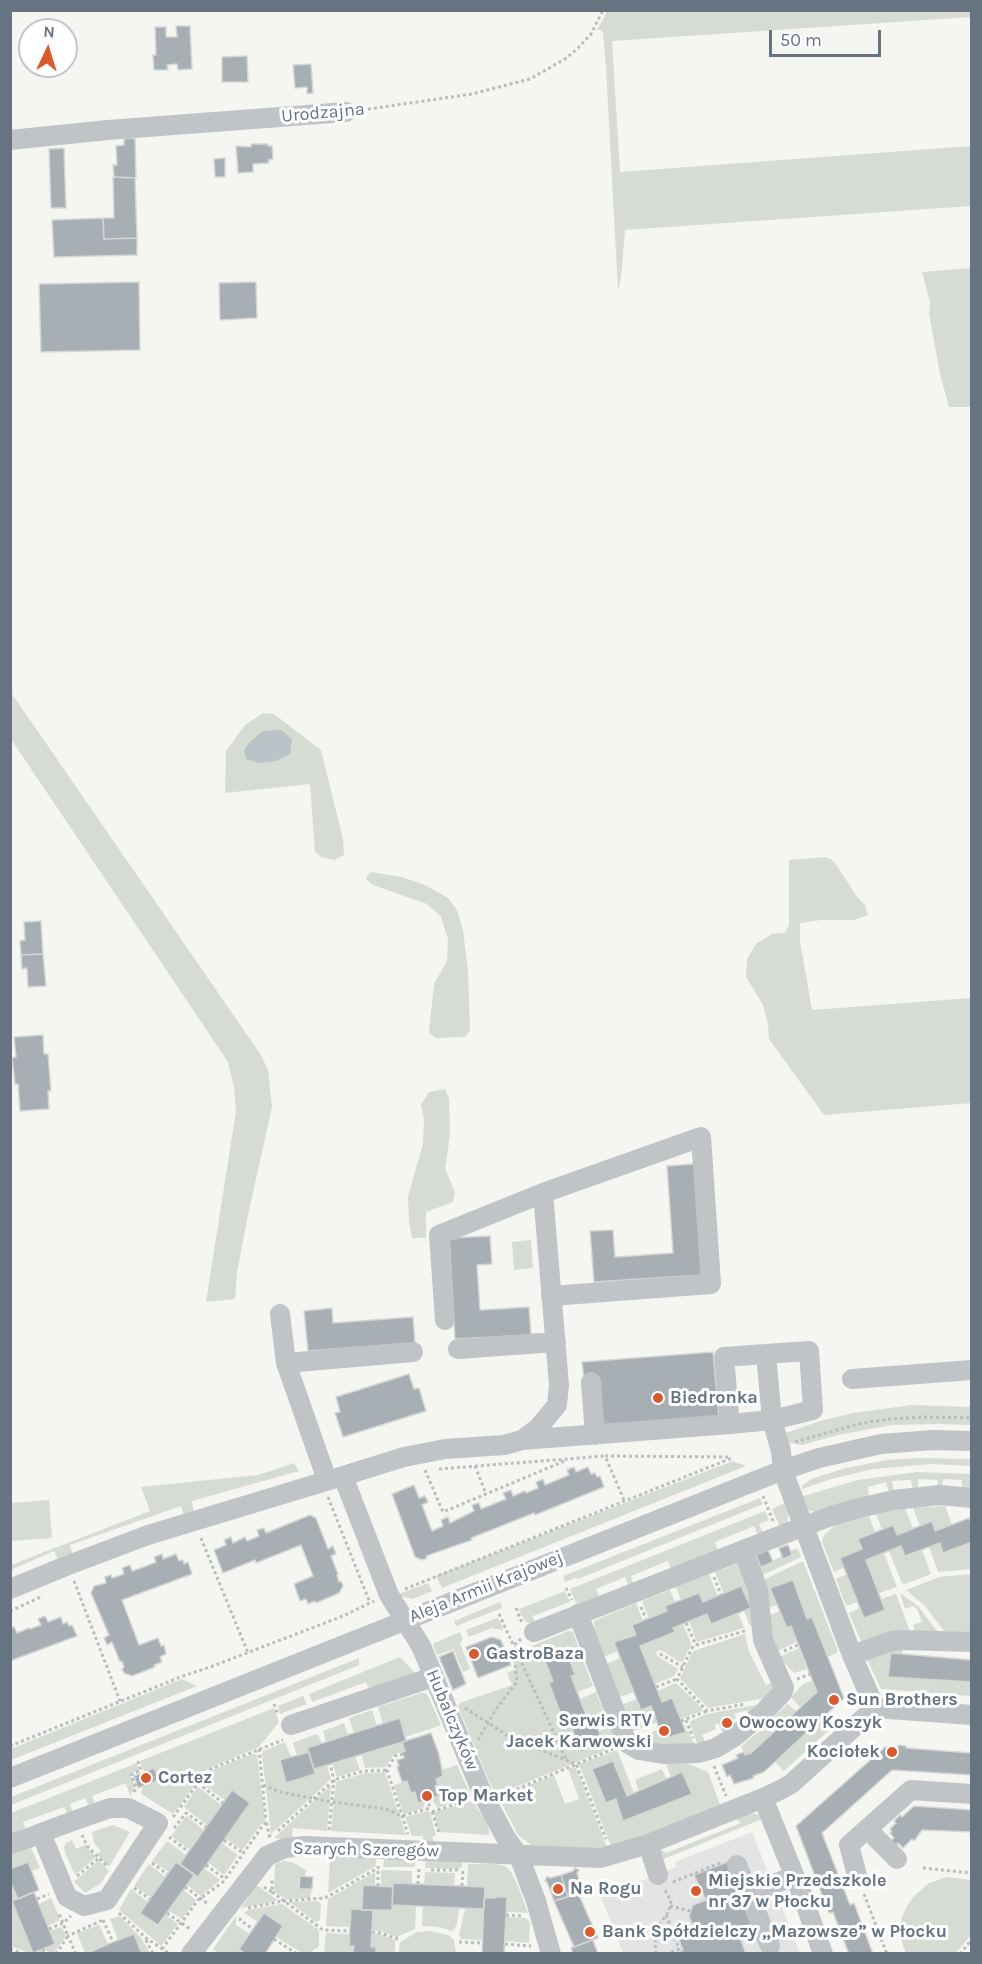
<!DOCTYPE html>
<meta charset="utf-8">
<style>
body{margin:0}
#map{position:relative;width:982px;height:1964px;overflow:hidden;background:#f5f5f2;font-family:Karla,sans-serif}
canvas{display:block}
.frame{position:absolute;inset:0;border:12px solid #667481;pointer-events:none}
.north{position:absolute;left:18px;top:18px;width:60px;height:60px;box-sizing:border-box;background:#fff;border:2px solid #c2c7cd;border-radius:50%;rotate:4deg;font-size:16px;font-weight:700;line-height:24px;text-align:center;color:#667481}
.north::after{content:'';display:block;margin:auto;width:21px;height:27px;background:#d85a2e;clip-path:polygon(50% 0,100% 100%,50% 72%,0 100%)}
.scale{position:absolute;left:769px;top:30px;width:112px;height:27px;box-sizing:border-box;border:3px solid #667481;border-top:0;padding-left:8px;font-size:18px;line-height:21px;white-space:nowrap;color:#667481;-webkit-text-stroke:4px #fff;paint-order:stroke}
</style>
<div id="map">
<canvas width="982" height="1964"></canvas>
<div class="frame"></div>
<div class="north">N</div>
<div class="scale">50 m</div>
</div>
<script>
const context = document.querySelector('canvas').getContext('2d');
context.lineJoin = 'round';
function fill(path, color) {
  context.fillStyle = color;
  context.fill(path, 'evenodd');
}
function poly(rows) {
  const path = new Path2D();
  for (const r of rows) {
    path.moveTo(r[0], r[1]);
    for (let i = 2; i < r.length; i += 2) path.lineTo(r[i], r[i + 1]);
  }
  return path;
}
function stroke(path, color, width, dash) {
  context.strokeStyle = color;
  context.lineWidth = width;
  context.lineCap = dash ? 'butt' : 'round';
  context.setLineDash(dash || []);
  context.stroke(path);
}
function write(font, color, halo, rows, align = 'center') {
  context.font = font + ' Karla,sans-serif';
  context.lineWidth = 6;
  context.setLineDash([]);
  context.textBaseline = 'middle';
  context.strokeStyle = halo;
  context.fillStyle = color;
  for (const [text, x, y, turn = 0] of rows) {
    context.save();
    context.translate(x, y);
    context.rotate((+turn || 0) * Math.PI / 180);
    context.textAlign = isNaN(turn) ? turn : align;
    if (halo) context.strokeText(text, 0, 0);
    context.fillText(text, 0, 0);
    context.restore();
  }
}
fill(poly([
 [752,1832,800,1953,623,1953,601,1897,676,1867,675,1862]
]), '#e3e4e3');
fill(poly([
 [606,11,971,11,971,17,612,41,620,172,971,146,971,206,625,230,621,278,618,291,606,67,603,33,601,30,597,30,606,14],
 [971,268,971,407,949,407,940,374,929,313,930,302,922,272],
 [10,691,261,1055,268,1070,272,1107,248,1215,237,1272,235,1299,206,1302,236,1111,234,1087,228,1062,11,739],
 [263,713,274,714,321,750,343,839,344,855,334,860,321,857,315,852,310,784,225,793,226,751,245,725],
 [825,857,831,859,837,866,858,898,865,905,868,915,854,920,821,920,800,923,800,941,812,1010,971,998,971,1103,824,1115,769,1039,768,1025,763,1005,746,977,747,959,756,944,772,934,785,933,789,925,789,860],
 [370,872,402,877,425,885,448,898,457,910,463,930,468,971,470,1031,465,1037,435,1038,429,1032,434,984,447,961,448,939,441,917,427,904,373,885,366,879],
 [445,1089,449,1098,450,1135,445,1169,455,1192,453,1202,426,1212,426,1238,412,1238,409,1222,408,1196,423,1144,424,1120,421,1105,429,1092],
 [531,1240,533,1268,514,1270,512,1242],
 [912,1405,971,1407,971,1425,939,1424,892,1425,838,1435,802,1445,790,1443,785,1439,783,1434,820,1421,853,1413],
 [916,1458,971,1459,971,1466,931,1464,873,1469,831,1479,802,1489,802,1486,811,1479,846,1468,887,1460],
 [733,1461,746,1466,442,1588,436,1576],
 [294,1463,299,1471,192,1501,194,1513,184,1516,181,1506,70,1545,73,1556,59,1562,54,1551,11,1570,11,1565,150,1511,141,1487,258,1475],
 [917,1472,971,1474,971,1490,962,1489,962,1480,943,1479,942,1489,937,1489,938,1480,918,1479,918,1490,913,1491,911,1480,892,1481,894,1492,889,1493,886,1482,868,1487,869,1497,815,1512,806,1509,800,1497,858,1480],
 [760,1498,763,1504,578,1579,575,1578,565,1582,563,1576],
 [49,1500,52,1538,11,1541,11,1503],
 [785,1503,788,1509,788,1518,787,1523,780,1527,772,1509],
 [945,1506,952,1525,935,1531,932,1521,920,1526,913,1508],
 [905,1508,913,1528,897,1535,882,1530,876,1514],
 [765,1511,769,1520,759,1524,763,1533,758,1535,754,1526,715,1542,718,1551,671,1570,668,1561,631,1576,634,1585,629,1587,625,1577,596,1589,600,1599,578,1608,570,1589],
 [869,1516,875,1532,858,1539,862,1549,841,1558,844,1568,834,1572,822,1542,824,1535,835,1525],
 [971,1542,971,1569,938,1572,929,1547,940,1543,943,1552],
 [901,1546,905,1556,922,1550,931,1574,905,1584,902,1583,889,1551],
 [797,1548,801,1556,799,1558,763,1575,754,1561,757,1559,761,1567,782,1556,783,1559,792,1556,790,1551],
 [884,1553,897,1587,879,1593,866,1560],
 [803,1561,838,1651,837,1653,827,1657,811,1617,807,1619,796,1591,781,1584,771,1588,777,1605,766,1609,762,1583,765,1579],
 [739,1563,743,1567,755,1624,750,1626,744,1611,751,1608,741,1586,724,1594,715,1572],
 [709,1574,718,1597,703,1602,699,1593,681,1600,676,1587],
 [847,1574,857,1602,846,1606,836,1579],
 [971,1574,971,1632,967,1633,944,1631,925,1606,906,1590,939,1577],
 [428,1583,432,1591,413,1599,396,1595],
 [670,1590,675,1602,665,1606,667,1611,649,1618,642,1601],
 [565,1591,570,1602,533,1616,535,1625,526,1622,520,1613,519,1609],
 [900,1593,918,1606,940,1635,915,1631,913,1625,922,1622,917,1609,913,1606,905,1609],
 [896,1594,911,1634,863,1646,849,1613,860,1608,864,1618,885,1610,881,1599],
 [500,1602,502,1608,456,1626,454,1621],
 [636,1603,643,1621,632,1625,636,1635,614,1642,618,1651,601,1658,594,1644,594,1621],
 [780,1611,786,1627,791,1626,797,1642,775,1652,765,1617],
 [738,1613,744,1628,697,1642,689,1621,707,1614,711,1624],
 [497,1618,500,1621,503,1629,502,1630,492,1628,469,1637,466,1630],
 [683,1624,691,1643,691,1645,683,1661,680,1662,661,1650,656,1652,657,1656,678,1669,674,1676,655,1684,640,1646,675,1632,673,1628],
 [568,1631,573,1632,580,1652,568,1656,543,1656,570,1723,603,1743,599,1731,610,1727,617,1742,616,1746,498,1794,495,1792,488,1779,458,1706,460,1703,512,1685,507,1673,516,1669,509,1651,522,1646,527,1656,535,1653,532,1646],
 [460,1632,463,1639,460,1643,470,1669,463,1672,454,1649,437,1655,433,1646,434,1643],
 [745,1634,749,1652,766,1685,776,1681,772,1697,708,1708,680,1678,693,1651],
 [902,1646,902,1654,891,1653,888,1677,971,1682,971,1696,881,1689,867,1659],
 [799,1648,807,1669,794,1673,779,1657],
 [400,1657,418,1676,372,1694,366,1682,312,1702,309,1694],
 [359,1658,359,1665,11,1805,11,1797],
 [582,1658,593,1686,577,1692,571,1676,575,1674,571,1662],
 [620,1658,634,1692,617,1698,604,1665],
 [182,1679,197,1686,11,1760,11,1749],
 [812,1681,817,1692,800,1707,791,1697,803,1684],
 [676,1683,702,1708,702,1711,680,1719,672,1698,662,1702,657,1691],
 [596,1692,607,1721,596,1725,586,1715,580,1699],
 [421,1693,425,1693,429,1698,441,1725,439,1726,405,1737,400,1719,383,1724,378,1707],
 [303,1696,307,1704,280,1714,278,1706],
 [637,1699,641,1710,651,1706,657,1722,633,1731,627,1729,618,1706],
 [766,1703,752,1717,747,1710,734,1714,736,1718,734,1720,731,1716,715,1725,716,1729,702,1735,707,1746,698,1746,690,1724,691,1721,707,1714],
 [788,1704,796,1711,778,1728,770,1720],
 [274,1708,279,1722,259,1747,207,1769,173,1814,141,1794,143,1786,159,1780,154,1768,144,1772,140,1761],
 [372,1710,377,1726,354,1733,349,1718],
 [828,1712,836,1721,836,1724,784,1771,775,1762],
 [344,1723,348,1735,326,1742,323,1731],
 [766,1726,773,1733,751,1753,745,1755,741,1746],
 [659,1729,663,1739,688,1731,695,1746,655,1746,650,1733],
 [316,1734,318,1735,322,1744,309,1752,297,1756,293,1743],
 [285,1742,291,1757,281,1760,286,1783,315,1774,314,1769,327,1765,331,1779,271,1834,262,1754,263,1751],
 [402,1742,405,1751,393,1755,386,1767,365,1768,361,1754],
 [617,1750,634,1793,627,1796,613,1761,592,1769,606,1803,616,1799,623,1821,691,1794,682,1773,671,1777,666,1765,678,1760,708,1772,720,1805,634,1839,611,1846,579,1764],
 [252,1754,257,1755,265,1819,242,1850,225,1838,225,1800,201,1783,208,1772],
 [355,1756,360,1770,337,1777,332,1763],
 [137,1763,139,1770,130,1774,135,1786,130,1796,126,1783,92,1796,96,1807,90,1809,85,1798,70,1804,74,1815,69,1817,64,1807,23,1822,27,1832,11,1839,11,1813],
 [457,1765,471,1796,438,1808,431,1798,438,1796,435,1786,438,1785,436,1779,443,1776,441,1770],
 [573,1767,576,1768,607,1847,600,1849,531,1845,518,1835,500,1800,501,1797,554,1775,565,1804,579,1799,568,1769],
 [662,1769,667,1780,639,1791,635,1780],
 [385,1772,406,1835,331,1831,336,1782,365,1773],
 [407,1781,411,1793,415,1792,418,1802,424,1801,425,1803,423,1808,405,1814,403,1813,394,1785],
 [331,1785,327,1831,293,1828,292,1839,274,1838],
 [198,1787,221,1805,207,1825,184,1807],
 [471,1801,473,1801,478,1810,488,1821,489,1835,439,1832,434,1815,435,1812],
 [427,1811,430,1812,436,1836,433,1836,433,1847,423,1846,423,1836,412,1836,406,1819,406,1817],
 [752,1813,759,1815,762,1819,659,1861,658,1847,666,1853,741,1823,732,1816],
 [186,1816,204,1830,190,1850,171,1836],
 [113,1825,130,1832,109,1867,97,1854,101,1851,94,1843,92,1832],
 [72,1840,76,1849,85,1845,96,1857,75,1875,65,1853,64,1847,66,1843],
 [167,1841,186,1855,180,1864,176,1862,169,1872,152,1861],
 [29,1843,40,1868,32,1871,28,1862,11,1869,11,1850],
 [222,1843,238,1855,224,1875,208,1862],
 [334,1855,376,1858,376,1866,328,1893,330,1858],
 [384,1858,416,1860,415,1867,383,1867],
 [426,1860,462,1861,462,1867,458,1869,425,1868],
 [98,1861,100,1861,109,1871,100,1884,85,1893,74,1882],
 [285,1861,294,1863,306,1870,305,1877,299,1877,298,1889,312,1890,310,1898,286,1899,274,1892,275,1864],
 [149,1864,165,1877,151,1897,134,1886],
 [468,1864,496,1864,505,1866,510,1870,518,1886,528,1913,506,1912,507,1897,484,1898,467,1887],
 [204,1868,220,1880,201,1896,187,1885,194,1875,198,1877],
 [381,1870,412,1871,412,1884,394,1883,393,1887,381,1887],
 [375,1872,375,1885,363,1885,362,1910,350,1927,326,1926,328,1899],
 [425,1872,455,1873,454,1886,424,1885],
 [947,1877,971,1880,971,1935,956,1953,906,1953,902,1943,901,1933,901,1919,907,1906,915,1895,929,1883],
 [10,1881,18,1899,12,1901,33,1953,41,1950,43,1953,29,1953,11,1946],
 [258,1886,276,1899,276,1901,241,1908,255,1887],
 [131,1889,148,1902,141,1913,158,1925,166,1915,178,1924,161,1946,119,1910],
 [183,1890,196,1900,182,1919,169,1911],
 [51,1898,60,1918,58,1921,48,1926,39,1904],
 [318,1901,321,1904,320,1920,316,1922,289,1902],
 [282,1904,319,1930,319,1946,310,1953,302,1953,276,1937,283,1926,264,1913,258,1922,244,1913,248,1910],
 [392,1905,416,1906,415,1929,397,1937,380,1931,372,1930,373,1909],
 [423,1906,459,1908,457,1924,453,1931,438,1927,422,1926],
 [465,1909,484,1909,482,1940,461,1939,459,1935],
 [120,1916,141,1938,150,1953,142,1953,134,1934,118,1940,110,1919],
 [236,1916,236,1925,250,1934,244,1952,243,1953,218,1953,213,1949],
 [506,1917,525,1918,530,1922,529,1943,505,1941],
 [99,1925,108,1944,85,1953,77,1933],
 [61,1927,66,1935,65,1937,54,1953,48,1953,45,1948,55,1944,50,1931],
 [429,1931,448,1935,454,1940,456,1953,399,1953,400,1942,417,1932],
 [326,1933,350,1934,349,1946,354,1946,353,1953,324,1954],
 [372,1933,380,1934,395,1940,395,1953,376,1953,376,1947,371,1947]
]), '#d6dcd3');
fill(poly([
 [281,730,292,739,290,754,276,761,259,763,246,759,244,750,250,742,263,731]
]), '#bac4c8');
const building = poly([
 [176,26,190,26,192,69,178,70,177,64,167,65,168,70,154,70,153,55,156,55,155,27,166,27,166,37,177,37,176,26],
 [247,56,248,82,222,82,222,57,247,56],
 [311,64,313,93,307,94,307,87,295,88,293,65,311,64],
 [135,138,136,178,114,177,113,165,117,165,116,146,124,145,124,139,135,138],
 [251,144,268,144,268,146,272,146,273,159,268,160,269,163,253,164,253,172,238,173,236,146,251,147,251,144],
 [64,148,66,208,51,208,49,149,64,148],
 [225,158,225,177,215,177,214,159,225,158],
 [113,177,135,178,137,238,104,239,103,218,114,218,113,177],
 [103,218,104,239,137,238,137,255,54,257,52,220,103,218],
 [139,282,140,350,41,352,39,284,139,282],
 [256,282,257,318,220,320,219,283,256,282],
 [41,921,43,954,21,955,20,941,25,940,24,922,41,921],
 [43,954,46,986,28,987,27,968,22,969,21,955,43,954],
 [43,1035,44,1054,48,1054,51,1091,48,1091,49,1109,20,1111,18,1084,15,1084,12,1058,16,1057,14,1037,43,1035],
 [694,1164,702,1275,594,1282,590,1231,613,1230,615,1257,673,1253,667,1166,694,1164],
 [490,1236,492,1264,477,1265,480,1310,529,1307,531,1335,455,1339,449,1238,490,1236],
 [332,1308,333,1323,413,1317,415,1343,308,1351,304,1311,332,1308],
 [713,1352,719,1417,601,1425,584,1379,582,1362,713,1352],
 [409,1374,414,1389,419,1388,426,1411,343,1437,335,1413,340,1412,336,1397,409,1374],
 [574,1467,576,1472,588,1467,591,1474,595,1473,597,1477,600,1476,604,1487,535,1515,534,1513,471,1538,472,1540,426,1556,427,1558,422,1560,415,1557,392,1494,414,1485,419,1498,425,1496,428,1502,422,1505,432,1531,443,1526,441,1520,448,1517,450,1523,474,1511,472,1505,479,1503,481,1509,506,1499,503,1493,511,1490,513,1496,525,1491,526,1493,538,1488,536,1482,543,1479,545,1485,569,1475,567,1470,574,1467],
 [310,1515,316,1518,328,1549,333,1546,336,1554,331,1556,338,1574,337,1575,339,1582,341,1581,343,1586,339,1593,316,1603,315,1601,308,1604,306,1599,300,1601,294,1584,313,1576,301,1545,256,1563,255,1560,223,1573,214,1550,226,1545,224,1540,231,1537,233,1543,245,1537,247,1541,259,1536,257,1530,264,1528,266,1533,310,1515],
 [969,1518,972,1525,972,1542,943,1553,940,1543,905,1556,901,1546,866,1560,885,1610,864,1618,840,1558,862,1549,858,1539,893,1525,897,1535,932,1521,935,1531,969,1518],
 [788,1545,792,1555,783,1559,779,1548,788,1545],
 [768,1550,773,1562,761,1567,756,1555,768,1550],
 [162,1554,163,1559,176,1554,179,1561,183,1560,184,1564,188,1562,192,1574,122,1600,139,1645,158,1638,161,1646,164,1645,166,1654,160,1657,162,1662,154,1665,155,1667,132,1676,124,1673,122,1669,124,1667,122,1661,120,1662,112,1642,107,1645,104,1638,109,1635,91,1593,94,1586,106,1583,105,1577,111,1575,112,1578,124,1574,122,1568,130,1565,132,1571,144,1567,156,1562,154,1557,162,1554],
 [793,1580,807,1619,812,1617,844,1698,764,1772,753,1776,754,1778,734,1784,730,1775,727,1777,722,1765,738,1758,736,1755,741,1753,744,1752,745,1755,751,1753,817,1692,791,1626,787,1628,770,1588,793,1580],
 [741,1586,751,1608,711,1624,707,1614,673,1628,675,1632,640,1646,662,1702,672,1698,686,1732,663,1739,651,1706,641,1710,614,1642,636,1635,632,1625,667,1611,665,1606,699,1593,703,1602,741,1586],
 [45,1616,48,1622,61,1617,63,1624,67,1622,69,1626,72,1625,77,1636,10,1661,10,1628,14,1627,17,1633,29,1628,30,1629,41,1625,38,1619,45,1616],
 [492,1637,501,1640,511,1665,478,1678,466,1647,492,1637],
 [565,1647,575,1675,571,1676,586,1715,592,1713,603,1743,581,1752,570,1723,565,1725,549,1683,553,1681,543,1656,565,1647],
 [453,1651,466,1684,453,1690,439,1657,453,1651],
 [891,1653,972,1660,972,1682,888,1677,891,1653],
 [731,1716,735,1724,723,1731,719,1723,731,1716],
 [400,1718,406,1741,314,1769,307,1748,400,1718],
 [431,1733,439,1754,443,1776,436,1779,438,1785,435,1786,438,1796,418,1803,415,1792,411,1793,407,1781,402,1782,397,1767,399,1766,397,1760,404,1758,402,1752,405,1751,402,1742,431,1733],
 [898,1745,906,1746,906,1748,971,1753,972,1748,972,1775,892,1770,822,1833,850,1905,854,1903,873,1954,849,1954,833,1912,829,1913,796,1826,885,1747,898,1748,898,1745],
 [309,1752,315,1774,286,1783,280,1760,309,1752],
 [613,1761,627,1796,682,1772,692,1794,623,1821,616,1799,606,1803,592,1769,613,1761],
 [154,1768,159,1780,138,1788,134,1776,154,1768],
 [232,1790,250,1803,198,1877,180,1864,232,1790],
 [914,1806,972,1810,972,1832,922,1830,914,1841,912,1839,903,1848,898,1843,896,1845,891,1841,894,1838,890,1833,892,1832,890,1829,896,1823,894,1821,900,1815,902,1817,914,1806],
 [730,1861,754,1923,737,1930,746,1954,675,1954,683,1950,676,1932,693,1926,689,1916,693,1905,706,1900,694,1875,730,1861],
 [28,1862,39,1890,18,1899,10,1881,10,1869,28,1862],
 [176,1862,194,1875,158,1925,140,1913,176,1862],
 [575,1868,579,1870,577,1873,581,1886,584,1885,586,1891,568,1897,561,1875,573,1871,575,1868],
 [561,1875,568,1897,554,1901,547,1882,545,1881,547,1876,550,1878,561,1875],
 [300,1876,313,1877,312,1889,299,1889,300,1876],
 [393,1883,485,1887,484,1909,392,1905,393,1883],
 [363,1885,393,1887,392,1910,362,1910,363,1885],
 [34,1892,55,1944,33,1953,12,1901,34,1892],
 [578,1893,598,1938,574,1947,554,1901,578,1893],
 [496,1897,507,1897,504,1954,482,1954,484,1898,496,1898,496,1897],
 [351,1909,373,1910,371,1947,376,1947,376,1954,353,1954,354,1946,349,1946,351,1909],
 [264,1913,283,1926,265,1954,246,1954,239,1949,264,1913],
 [134,1934,142,1954,85,1954,113,1942,134,1934],
 [593,1940,598,1954,573,1954,571,1948,593,1940]
]);
fill(building, '#a8afb4');
stroke(building, '#d6d6d4', 1.5);
stroke(poly([
 [362,110,472,94,530,79,565,59,577,49,591,34,603,10],
 [795,1442,862,1423,890,1419,925,1417,972,1418],
 [475,1466,486,1494],
 [439,1469,605,1456],
 [425,1470,443,1512,567,1460],
 [763,1496,773,1521],
 [328,1497,370,1603],
 [624,1500,605,1456,730,1457],
 [201,1538,248,1653],
 [714,1577,721,1595],
 [74,1581,120,1701],
 [566,1588,572,1600],
 [405,1589,732,1458],
 [641,1607,646,1619],
 [516,1608,522,1623],
 [10,1611,43,1596],
 [499,1614,566,1759],
 [686,1623,696,1645],
 [745,1631,696,1645,692,1648,677,1679,707,1711,746,1704],
 [784,1651,798,1645],
 [660,1654,683,1667],
 [797,1679,810,1674],
 [656,1687,677,1679],
 [274,1704,278,1715],
 [465,1708,513,1739,576,1764,606,1839],
 [686,1720,693,1738],
 [681,1721,707,1711],
 [478,1740,496,1709,517,1682,513,1646,521,1639],
 [10,1746,183,1676,213,1666,343,1616,374,1601],
 [259,1749,266,1821],
 [403,1754,395,1756,387,1770,408,1834],
 [714,1766,726,1796],
 [198,1783,223,1803],
 [263,1785,280,1792,332,1802,386,1809,402,1816,430,1808,428,1799],
 [134,1792,136,1787,131,1775,141,1770,137,1759],
 [500,1796,613,1749],
 [432,1812,467,1800],
 [432,1812,439,1833],
 [173,1817,208,1770,283,1740],
 [174,1828,186,1813,206,1827],
 [329,1830,334,1780,330,1764],
 [278,1831,334,1780,363,1771,387,1770],
 [82,1835,87,1846,108,1867],
 [169,1837,189,1852],
 [224,1840,243,1853],
 [152,1863,167,1874],
 [206,1865,225,1879],
 [923,1868,972,1873],
 [431,1870,460,1870],
 [77,1876,99,1858],
 [673,1882,720,1863],
 [418,1884,419,1868],
 [378,1886,378,1868,379,1868],
 [462,1886,463,1870],
 [185,1887,208,1904],
 [264,1887,272,1892,272,1878],
 [134,1888,150,1899],
 [272,1892,323,1930,350,1931],
 [864,1894,887,1954],
 [37,1899,49,1894],
 [670,1906,691,1911],
 [248,1908,283,1901,325,1898,378,1868,378,1866],
 [119,1913,146,1938,170,1954],
 [167,1913,190,1929],
 [506,1915,522,1916],
 [666,1915,679,1949,672,1952,673,1954],
 [241,1918,240,1920,253,1929],
 [103,1920,113,1942],
 [49,1929,63,1923,71,1916],
 [372,1932,380,1933,398,1939],
 [274,1939,297,1954],
 [146,1940,153,1954],
 [459,1942,482,1943],
 [505,1944,531,1946],
 [10,1949,24,1954],
 [43,1949,45,1954],
 [162,1949,198,1900,223,1882,266,1821,270,1838],
 [56,1954,68,1936,59,1913],
 [76,1954,68,1936,103,1920],
 [656,1954,655,1943,657,1932,659,1925,669,1911,671,1901,665,1890],
 [960,1954,972,1939]
]), '#babcbe', 3, [3, 3]);
stroke(poly([
 [10,140,108,130,346,112],
 [543,1193,701,1137,711,1284,551,1296],
 [280,1314,286,1363,327,1480],
 [458,1349,556,1342],
 [809,1351,813,1410,772,1420,766,1354,809,1351],
 [286,1363,413,1352],
 [852,1379,972,1370],
 [591,1382,595,1435],
 [522,1440,730,1424],
 [343,1476,404,1457,445,1449,504,1445,522,1440,538,1428,557,1405,559,1385,543,1193,439,1235,445,1320],
 [10,1589,66,1566,148,1535,343,1476,389,1595,421,1646,483,1795,506,1838,519,1856,536,1901,551,1954],
 [578,1614,627,1743,639,1750,663,1754,699,1753,716,1748,734,1737,762,1714,782,1693,784,1688,763,1640,758,1590,743,1550],
 [534,1632,779,1536,831,1516,863,1507,894,1500,940,1495,972,1498],
 [852,1655,892,1641,902,1640,972,1642],
 [875,1708,972,1715],
 [291,1725,433,1677],
 [10,1778,783,1470,819,1458,881,1444,933,1440,972,1441],
 [763,1798,801,1892,823,1954],
 [867,1829,897,1859],
 [10,1844,29,1838,41,1833,76,1820,110,1808,128,1808,158,1823,107,1900,84,1906,67,1897,41,1833],
 [648,1844,658,1875],
 [737,1865,749,1894],
 [858,1879,849,1845,911,1790,972,1794],
 [770,1946,749,1894,794,1876],
 [191,1954,267,1856,285,1848,305,1846,601,1858,648,1844,763,1798,780,1790,791,1784,875,1708,852,1655,789,1487,783,1470,781,1451,772,1420,730,1424,724,1357,766,1354]
]), '#c0c4c7', 20);
for (const [x, y, r, color] of [
 [658,1398,6,"#d85a2e"],
 [474,1654,6,"#d85a2e"],
 [834,1700,6,"#d85a2e"],
 [727,1723,6,"#d85a2e"],
 [664,1731,6,"#d85a2e"],
 [892,1752,6,"#d85a2e"],
 [146,1778,6,"#d85a2e"],
 [427,1796,6,"#d85a2e"],
 [558,1889,6,"#d85a2e"],
 [696,1891,6,"#d85a2e"],
 [590,1932,6,"#d85a2e"]
]) {
  const dot = new Path2D();
  dot.arc(x, y, r, 0, 2 * Math.PI);
  context.fillStyle = color;
  context.fill(dot);
  stroke(dot, '#fff', 2);
}
write('18px', '#667481', '#fff', [
 ["Urodzajna",323,113,-5],
 ["Aleja Armii Krajowej",486,1587,-22],
 ["Hubalczyków",452,1720,67],
 ["Szarych Szeregów",366,1850,1]
]);
write('bold 18px', '#667481', '#fff', [
 ["Biedronka",670,1398],
 ["GastroBaza",486,1654],
 ["Sun Brothers",846,1700],
 ["Serwis RTV",652,1721,"right"],
 ["Jacek Karwowski",652,1742,"right"],
 ["Owocowy Koszyk",739,1723],
 ["Kociołek",880,1752,"right"],
 ["Cortez",158,1778],
 ["Top Market",439,1796],
 ["Miejskie Przedszkole",708,1881],
 ["nr 37 w Płocku",708,1902],
 ["Na Rogu",570,1889],
 ["Bank Spółdzielczy „Mazowsze” w Płocku",602,1932]
], 'left');
</script>
